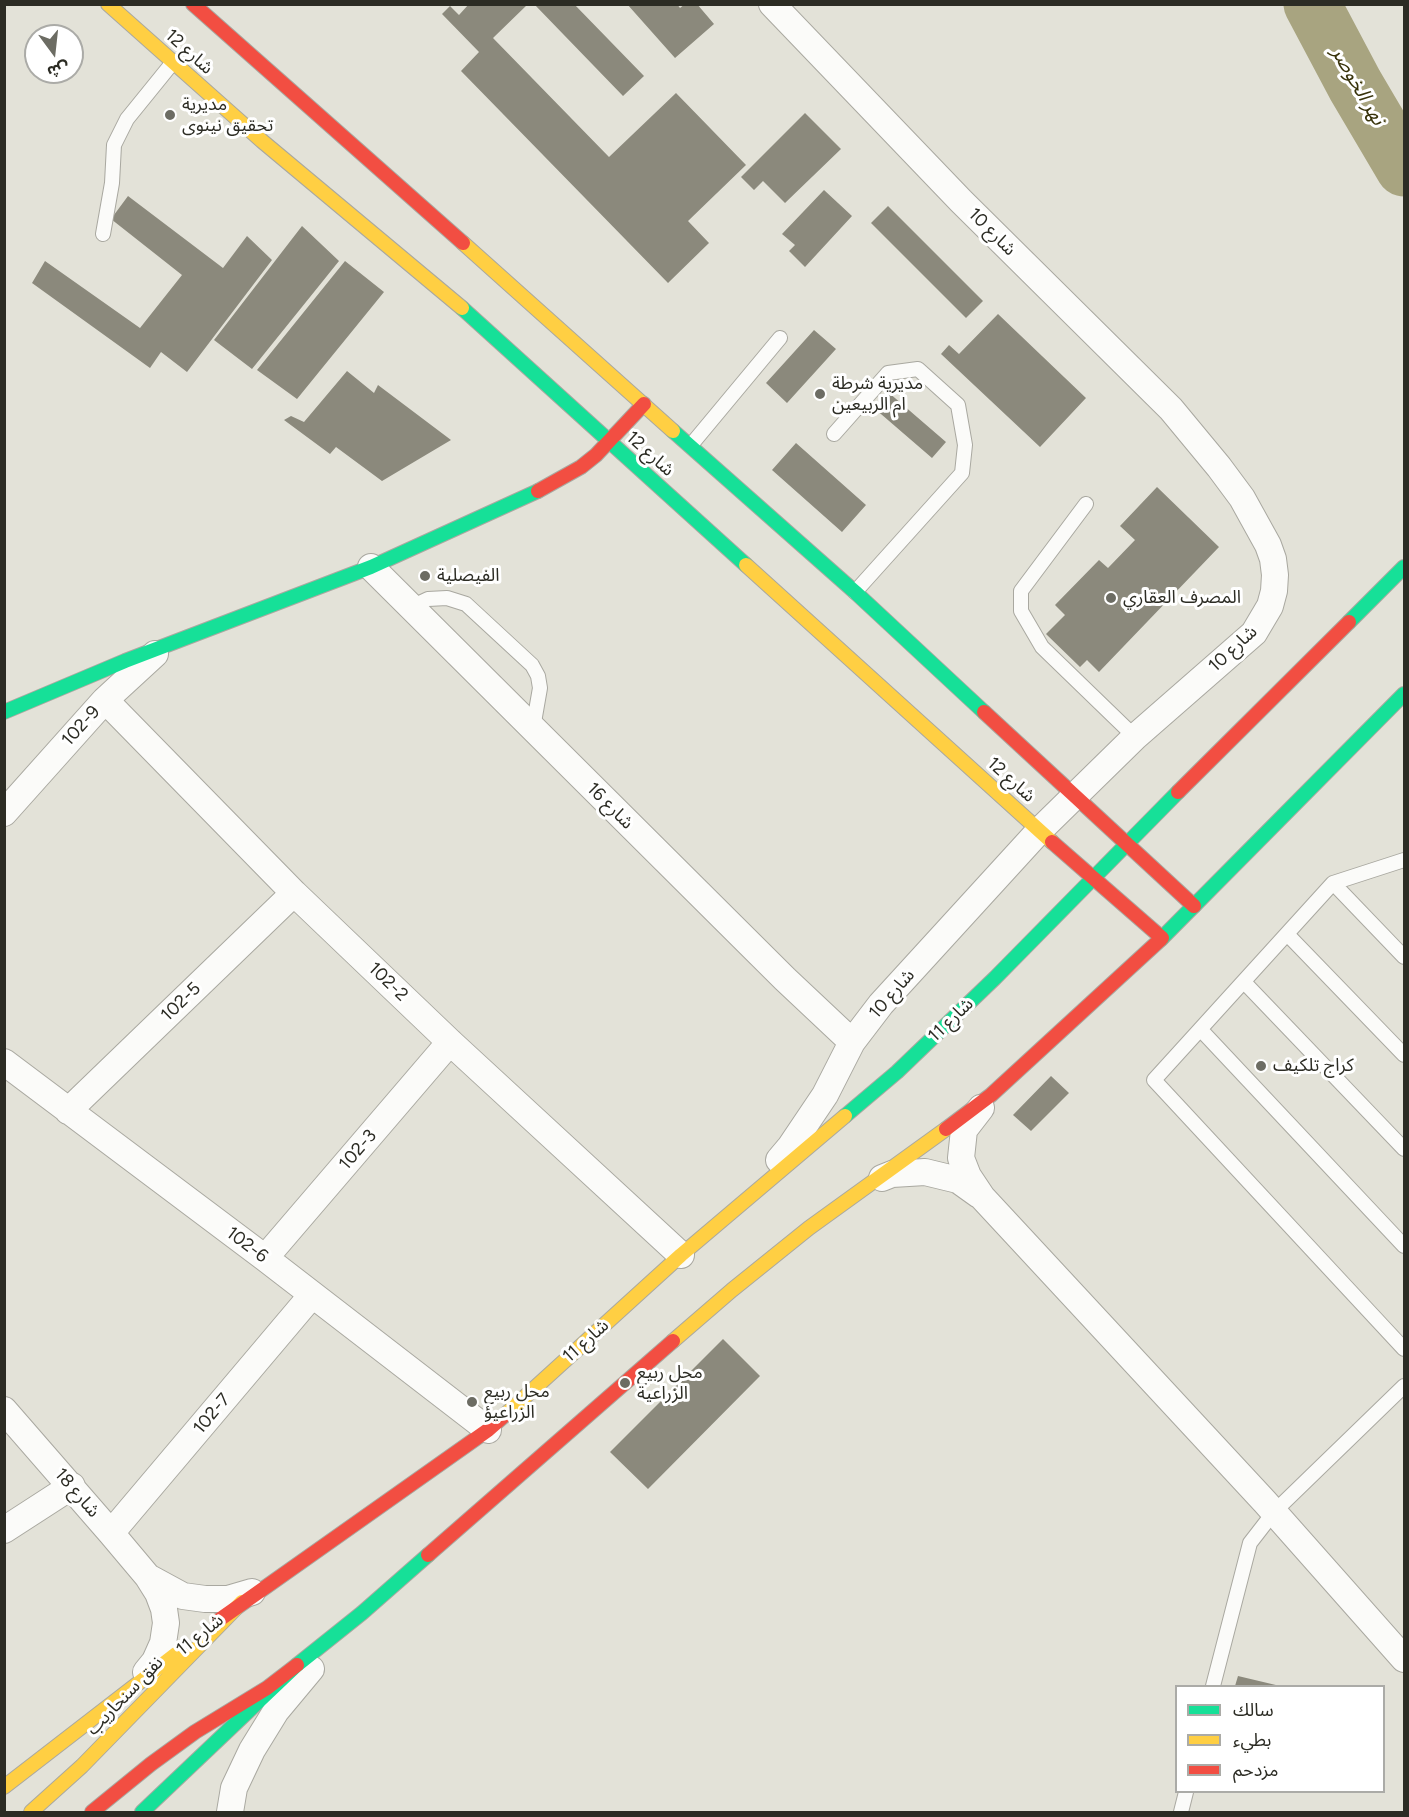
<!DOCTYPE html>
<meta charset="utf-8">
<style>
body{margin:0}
#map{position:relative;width:1409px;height:1817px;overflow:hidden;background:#e3e2d8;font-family:Figtree,"Noto Sans Arabic",sans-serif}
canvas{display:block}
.frame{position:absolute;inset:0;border:6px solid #2c2c24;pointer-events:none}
.legend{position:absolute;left:1175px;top:1685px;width:210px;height:108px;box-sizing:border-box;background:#fff;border:2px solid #ababa7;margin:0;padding:8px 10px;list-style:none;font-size:18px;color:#2c2c24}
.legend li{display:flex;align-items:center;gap:12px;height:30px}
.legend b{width:30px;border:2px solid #ababa7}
.north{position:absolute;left:24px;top:24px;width:60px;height:60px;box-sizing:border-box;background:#fff;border:2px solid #ababa7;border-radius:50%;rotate:165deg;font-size:16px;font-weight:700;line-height:24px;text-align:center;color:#2c2c24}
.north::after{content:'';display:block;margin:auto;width:21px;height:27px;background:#6c6c63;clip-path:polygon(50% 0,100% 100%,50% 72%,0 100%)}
</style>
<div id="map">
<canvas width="1409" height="1817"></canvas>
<div class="frame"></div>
<ul class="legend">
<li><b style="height:8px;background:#16e098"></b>سالك</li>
<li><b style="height:8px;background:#ffcf43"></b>بطيء</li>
<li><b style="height:8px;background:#f24e42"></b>مزدحم</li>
</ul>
<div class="north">ش</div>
</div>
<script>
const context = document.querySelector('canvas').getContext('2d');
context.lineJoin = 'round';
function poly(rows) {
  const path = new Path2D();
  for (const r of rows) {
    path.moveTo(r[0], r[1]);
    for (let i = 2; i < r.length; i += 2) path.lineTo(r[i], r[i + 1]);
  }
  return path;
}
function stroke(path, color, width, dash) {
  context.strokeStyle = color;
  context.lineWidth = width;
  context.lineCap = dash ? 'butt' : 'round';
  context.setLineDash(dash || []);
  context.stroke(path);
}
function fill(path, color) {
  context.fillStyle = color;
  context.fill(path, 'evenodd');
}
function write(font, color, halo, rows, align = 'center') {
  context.font = font + ' Figtree,"Noto Sans Arabic",sans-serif';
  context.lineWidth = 6;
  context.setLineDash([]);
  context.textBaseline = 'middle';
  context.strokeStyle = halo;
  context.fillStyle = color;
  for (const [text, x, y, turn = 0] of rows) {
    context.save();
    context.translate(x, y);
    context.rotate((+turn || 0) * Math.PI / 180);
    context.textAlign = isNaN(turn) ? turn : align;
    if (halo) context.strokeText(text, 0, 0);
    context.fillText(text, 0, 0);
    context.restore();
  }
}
stroke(poly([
 [1312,4,1355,85,1404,168]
]), '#a8a480', 57);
fill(poly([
 [469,4,528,4,493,38,609,157,676,93,746,165,688,221,709,243,668,283,461,71,479,52,442,14,450,6,459,15],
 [534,4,574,4,644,76,623,96],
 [627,4,677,4,680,8,685,4,697,4,714,24,675,58],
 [805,113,841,149,785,203,763,181,754,190,741,177],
 [824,190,852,216,805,267,789,251,795,245,782,234],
 [128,196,223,268,247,236,272,260,187,372,161,352,150,368,32,283,45,261,140,328,182,275,111,219],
 [888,206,983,301,966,318,871,223],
 [302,226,339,261,252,369,214,340],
 [345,261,384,292,297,399,257,370],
 [998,314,1086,398,1040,447,941,354,949,345,959,354],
 [814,330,836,349,787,403,766,383],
 [347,371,374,393,378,385,451,440,382,481,336,447,330,454,284,420,291,416,304,422],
 [888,392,946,442,932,458,874,408],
 [796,443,866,505,842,532,772,470],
 [1157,487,1219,547,1099,672,1087,660,1080,667,1046,634,1065,615,1055,605,1099,560,1108,568,1135,540,1120,526],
 [1051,1076,1069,1093,1031,1131,1013,1115],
 [723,1339,760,1376,648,1489,610,1452],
 [1238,1676,1280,1686,1235,1686]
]), '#8b897c');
const lane = poly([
 [103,234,112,183,114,145,127,119,174,61],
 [834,434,888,373,918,369,958,405,965,445,962,473,855,592],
 [691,445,780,338],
 [1086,504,1021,591,1021,611,1042,647,1135,737],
 [411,607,428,599,447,598,466,604,532,665,538,676,540,688,533,728],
 [1404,860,1333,883,1154,1080,1404,1349],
 [1333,883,1404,957],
 [1287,934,1404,1055],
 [1244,982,1404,1149],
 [1201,1030,1404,1246],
 [1213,1686,1250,1543,1274,1512,1404,1386],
 [1181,1812,1186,1792]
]);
const street = poly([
 [772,4,961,201,1171,409,1219,467,1242,498,1268,545,1273,559,1275,575,1274,591,1270,606,1254,633,1135,737,1040,830,881,1004,852,1042,825,1095,790,1147,779,1160],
 [371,567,785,979,852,1042],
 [105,700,294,893,450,1042,681,1255],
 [4,813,105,700,155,654],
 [4,1062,265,1258,488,1430],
 [981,1108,964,1130,961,1158,968,1176,982,1197,1265,1502,1404,1659],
 [68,1111,294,893],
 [882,1178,892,1174,925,1172,958,1180,979,1195],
 [265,1258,450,1042],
 [4,1410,111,1533,148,1577,158,1593,164,1609,166,1623,163,1643,155,1661,146,1672],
 [4,1530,72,1486],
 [111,1533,312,1295],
 [148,1577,183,1596,205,1599,228,1599,252,1592],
 [230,1812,234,1788,252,1750,276,1711,311,1669]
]);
const fast = poly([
 [462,308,746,565],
 [673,431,855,592,984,712],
 [1349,622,1404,567],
 [4,712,125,661,371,567,538,491],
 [1161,939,1404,694],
 [845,1116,897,1072,995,978,1178,792],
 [142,1812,297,1665,362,1613,428,1555]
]);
const slow = poly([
 [108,4,262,141,462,308],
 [463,243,673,431],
 [746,565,1052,842],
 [673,1341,732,1290,809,1228,946,1129],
 [505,1415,681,1255,845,1116],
 [4,1787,176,1654],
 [31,1812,82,1766,242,1602]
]);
const jam = poly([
 [193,4,463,243],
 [538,491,581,467,596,455,644,404],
 [984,712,1194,906],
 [1178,792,1349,622],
 [1052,842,1162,938],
 [946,1129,991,1095,1161,939],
 [428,1555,673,1341],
 [219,1620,488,1430,505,1415],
 [92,1812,151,1764,195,1732,267,1688,297,1665]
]);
stroke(lane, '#a9a8a0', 16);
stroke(street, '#a9a8a0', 28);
stroke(fast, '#a9a8a0', 16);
stroke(slow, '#a9a8a0', 16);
stroke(jam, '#a9a8a0', 16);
stroke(lane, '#fbfbf9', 14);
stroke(street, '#fbfbf9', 26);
stroke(fast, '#16e098', 14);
stroke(slow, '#ffcf43', 14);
stroke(jam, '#f24e42', 14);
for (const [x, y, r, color] of [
 [170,115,6,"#6c6c63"],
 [820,394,6,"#6c6c63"],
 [425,576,6,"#6c6c63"],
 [1111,598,6,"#6c6c63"],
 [1261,1066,6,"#6c6c63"],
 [625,1383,6,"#6c6c63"],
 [472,1402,6,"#6c6c63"]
]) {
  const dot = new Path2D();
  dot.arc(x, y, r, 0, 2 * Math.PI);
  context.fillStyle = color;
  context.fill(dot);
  stroke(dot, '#fff', 2);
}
write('18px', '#2c2c24', '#fff', [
 ["شارع 12",189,52,42],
 ["شارع 10",992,232,45],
 ["شارع 12",650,454,42],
 ["شارع 10",1233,649,-43],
 ["102-9",81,726,-48],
 ["شارع 12",1011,780,42],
 ["شارع 16",610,806,45],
 ["102-2",388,982,44],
 ["شارع 10",892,994,-49],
 ["102-5",181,1002,-44],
 ["شارع 11",951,1020,-44],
 ["102-3",358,1150,-49],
 ["102-6",247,1245,37],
 ["شارع 11",586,1341,-42],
 ["102-7",212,1414,-50],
 ["شارع 18",77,1493,49],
 ["شارع 11",200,1635,-39],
 ["نفق سنحاريب",125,1696,-46]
]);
write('18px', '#2c2c24', '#fff', [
 ["مديرية",182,105],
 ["تحقيق نينوى",182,126],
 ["مديرية شرطة",832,384],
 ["ام الربيعين",832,405],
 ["الفيصلية",437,576],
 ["المصرف العقاري",1123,598],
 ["كراج تلكيف",1273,1066],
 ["محل ربيع",637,1373],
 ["الزراعية",637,1394],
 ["محل ربيع",484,1392],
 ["الزراعيؤ",484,1413]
], 'left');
write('italic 20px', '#38330b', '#fff', [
 ["نهر الخوصر",1358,86,60]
]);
</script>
